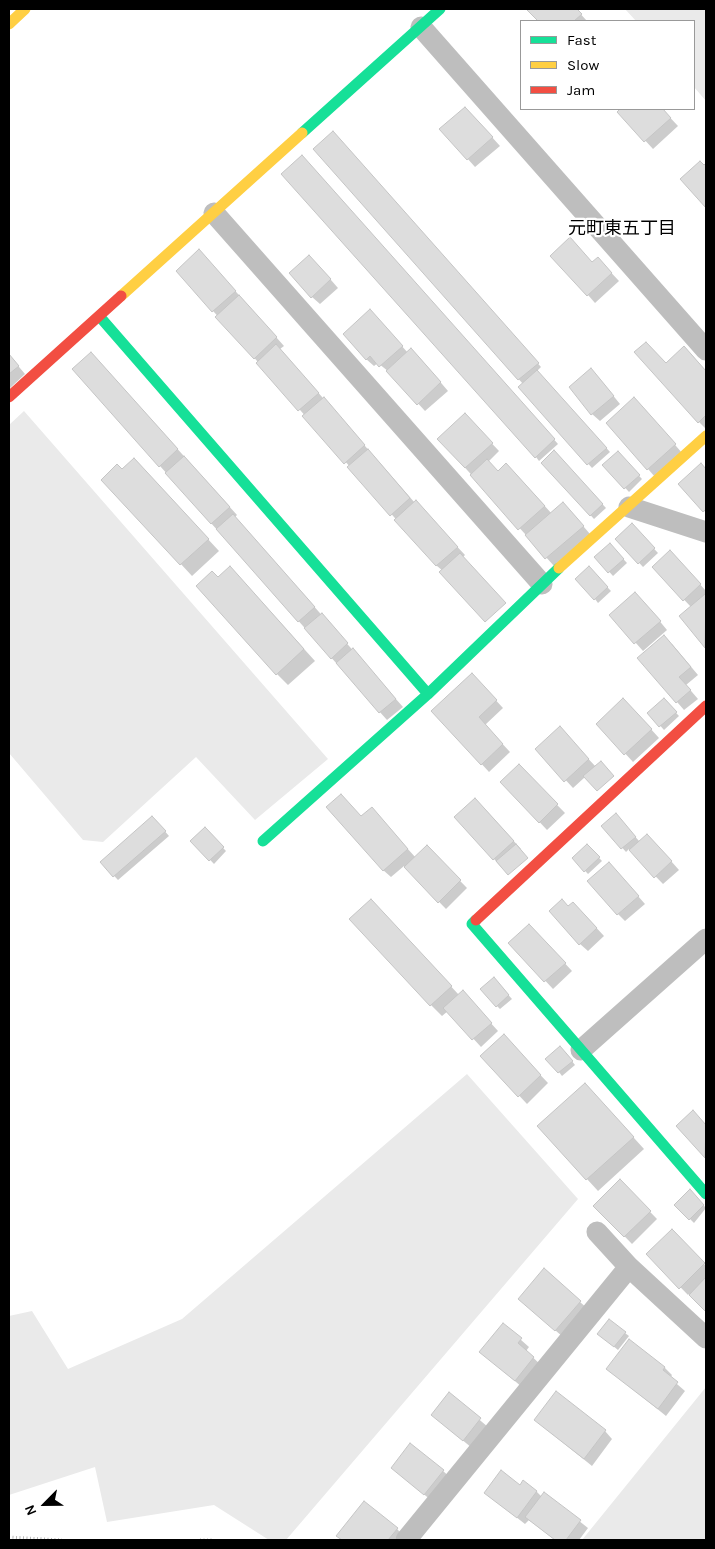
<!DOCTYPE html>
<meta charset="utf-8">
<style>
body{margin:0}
#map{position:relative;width:715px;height:1549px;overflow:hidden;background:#fff;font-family:Karla,sans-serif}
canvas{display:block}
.frame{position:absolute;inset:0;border:10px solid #000;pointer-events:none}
.legend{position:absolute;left:520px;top:20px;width:175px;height:90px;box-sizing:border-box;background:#fff;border:1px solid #999;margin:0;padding:6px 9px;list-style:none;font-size:15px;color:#000}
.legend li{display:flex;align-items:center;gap:10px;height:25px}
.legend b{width:25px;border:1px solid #999}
.north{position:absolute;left:20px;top:1479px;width:50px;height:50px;-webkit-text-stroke:4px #fff;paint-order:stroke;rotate:247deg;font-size:14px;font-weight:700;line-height:20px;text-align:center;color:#000}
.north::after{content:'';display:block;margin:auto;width:18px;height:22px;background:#000;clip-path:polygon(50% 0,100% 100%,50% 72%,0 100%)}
</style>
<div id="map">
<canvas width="715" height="1549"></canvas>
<div class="frame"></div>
<ul class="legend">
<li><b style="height:6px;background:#16e098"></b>Fast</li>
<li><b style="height:6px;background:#ffcf43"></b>Slow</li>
<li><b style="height:6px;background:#f24e42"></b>Jam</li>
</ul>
<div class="north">N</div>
</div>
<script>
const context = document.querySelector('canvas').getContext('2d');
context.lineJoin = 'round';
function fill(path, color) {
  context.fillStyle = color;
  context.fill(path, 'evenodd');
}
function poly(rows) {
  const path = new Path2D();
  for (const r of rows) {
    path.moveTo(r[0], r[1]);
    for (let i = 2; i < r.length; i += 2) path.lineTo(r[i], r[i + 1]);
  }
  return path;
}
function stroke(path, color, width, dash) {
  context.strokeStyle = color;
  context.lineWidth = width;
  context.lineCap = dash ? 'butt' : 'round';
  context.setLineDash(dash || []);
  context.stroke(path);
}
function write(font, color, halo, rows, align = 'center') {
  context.font = font + ' Karla,"Noto Sans JP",sans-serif';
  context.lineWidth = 4.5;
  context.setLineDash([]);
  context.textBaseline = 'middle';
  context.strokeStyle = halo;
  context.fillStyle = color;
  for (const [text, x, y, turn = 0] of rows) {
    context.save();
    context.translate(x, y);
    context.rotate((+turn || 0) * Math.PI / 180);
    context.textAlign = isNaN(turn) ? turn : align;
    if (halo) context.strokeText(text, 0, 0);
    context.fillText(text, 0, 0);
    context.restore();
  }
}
fill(poly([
 [625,9,706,9,706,101,694,87,694,21,636,21],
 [24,411,328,759,255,820,196,757,103,842,83,840,9,753,9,425],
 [467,1074,578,1199,286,1540,269,1540,214,1505,107,1522,95,1467,9,1495,9,1316,32,1311,68,1369,182,1319],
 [706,1387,706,1540,582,1540]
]), '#eaeaea');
fill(poly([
 [528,9,576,9,587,21,539,21],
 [622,109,662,109,678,126,653,149,619,112],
 [473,116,500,146,475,167,441,129],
 [336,137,541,367,537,371,610,452,592,468,520,387,523,384,315,149],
 [305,161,558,444,539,461,536,457],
 [207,259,284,346,280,349,415,503,423,510,465,555,463,557,443,571,437,566,178,271],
 [592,263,605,266,619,281,595,303,588,295],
 [317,264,338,288,320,304,312,297],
 [378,319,408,353,419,357,448,391,425,411,389,372,378,363,374,366,366,359],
 [91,353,237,515,235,517,403,707,387,720,160,466],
 [9,355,25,374,9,389],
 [692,355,706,372,706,429,699,422],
 [598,377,620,404,600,421,592,414],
 [642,406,682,453,655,477,648,469],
 [465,415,499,451,488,462,498,472,514,472,552,514,571,512,590,534,554,566,439,439],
 [554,452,606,508,594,519,543,463],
 [618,453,642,479,629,492,604,465],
 [701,465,706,470,706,513,680,484],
 [122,471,145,471,219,551,192,576,103,480],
 [632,525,658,553,643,567,617,539],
 [613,548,627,563,613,576,596,557],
 [678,560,706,591,704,596,706,647,680,616,691,607,653,567],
 [230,567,315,661,288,685,277,674,218,579],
 [589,568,611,591,598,603,595,599],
 [643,601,667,630,643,651,611,615],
 [672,644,698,675,686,685,698,699,684,710,639,658],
 [479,682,503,708,485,725,510,752,489,772,433,711],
 [664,700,679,716,664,730,649,713],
 [631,707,659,738,633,762,598,724],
 [567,736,596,767,573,788,537,749],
 [519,766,565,813,547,830,502,782],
 [483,807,521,849,501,867,494,859],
 [379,817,416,858,427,847,467,888,446,909,404,866,391,877,383,870,361,818],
 [619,819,640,842,655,843,679,870,663,884,629,849,626,852,603,826],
 [156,821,169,836,118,880,101,862],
 [205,829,226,851,214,864,192,841],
 [587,845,602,861,588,874,573,858],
 [616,871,645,904,625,921,618,914],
 [568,908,581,911,604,936,588,951,580,944],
 [382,912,459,995,470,1000,498,1031,481,1047,448,1011,442,1016,431,1005],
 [537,933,572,971,553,989,510,943],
 [497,982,512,999,500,1009,497,1006],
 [511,1044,548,1083,527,1104,482,1056],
 [564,1051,575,1065,562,1076,559,1072],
 [596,1096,644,1149,598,1191,587,1179],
 [701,1120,706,1126,706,1158,678,1126],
 [620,1181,657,1219,632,1244,595,1206],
 [690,1191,706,1208,694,1223,676,1205],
 [672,1230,706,1266,706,1310,689,1294,688,1295,648,1254],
 [580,1302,588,1309,563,1337,527,1306],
 [503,1324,529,1347,526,1351,541,1365,523,1388,481,1352],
 [625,1333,629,1336,618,1350,602,1337],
 [629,1341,665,1368,672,1375,670,1378,685,1391,666,1416,608,1369],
 [449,1394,488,1427,472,1448,432,1415],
 [535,1420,605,1431,612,1439,592,1466],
 [392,1468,443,1471,451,1478,432,1501],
 [520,1487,536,1491,542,1497,545,1494,588,1528,579,1540,555,1540,529,1520,525,1524,485,1493],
 [397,1529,405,1537,402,1540,343,1540,338,1536]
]), '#0003');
const building = poly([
 [526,9,577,9,582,14,574,21,538,21,526,9],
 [465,107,493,137,467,160,439,129,465,107],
 [620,109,663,109,671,118,644,142,617,112,620,109],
 [333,131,539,363,518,380,313,149,333,131],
 [302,155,555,439,535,458,281,174,302,155],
 [700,161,704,165,706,163,706,208,680,179,700,161],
 [570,237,592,262,598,257,612,273,587,296,550,256,570,237],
 [199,249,236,291,212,312,176,271,199,249],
 [309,255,331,279,311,298,289,273,309,255],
 [239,295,277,337,254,359,215,317,239,295],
 [370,309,403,346,379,367,370,356,366,360,343,334,370,309],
 [646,342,666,363,684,346,706,371,706,415,698,423,634,352,646,342],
 [276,344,319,393,298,411,256,363,276,344],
 [411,348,441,382,417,405,386,371,411,348],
 [91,352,178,449,159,467,72,369,91,352],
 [9,354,19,366,9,374,9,354],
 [591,368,614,396,591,415,569,387,591,368],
 [537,370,607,448,587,465,518,387,537,370],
 [324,397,365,445,344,464,302,416,324,397],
 [634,397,676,444,647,470,606,423,634,397],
 [465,413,493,443,465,468,437,439,465,413],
 [368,449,410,498,390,516,347,467,368,449],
 [554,450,603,504,590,516,541,463,554,450],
 [618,451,640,475,624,489,602,465,618,451],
 [184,456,230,507,211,524,165,473,184,456],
 [134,458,209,539,180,565,101,480,117,464,122,469,134,458],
 [487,459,498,471,506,463,545,506,518,530,470,475,487,459],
 [701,463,706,469,706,509,703,512,678,484,701,463],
 [416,500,458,547,436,566,394,520,416,500],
 [563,502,584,526,545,559,525,535,563,502],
 [233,514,315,607,298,622,216,529,233,514],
 [632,523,655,548,638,564,615,539,632,523],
 [610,543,624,559,608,573,594,557,610,543],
 [670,550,701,584,683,601,652,567,670,550],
 [460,553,506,603,485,622,439,572,460,553],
 [230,566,304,649,276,675,196,586,212,571,218,577,230,566],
 [589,566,608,587,594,600,575,579,589,566],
 [635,592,661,621,634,644,609,615,635,592],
 [705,594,706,596,705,648,679,616,705,594],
 [322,613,348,643,331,659,304,628,322,613],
 [664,635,691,667,679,677,691,690,676,703,637,658,664,635],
 [353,648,396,699,379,713,336,663,353,648],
 [472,673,497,700,479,717,503,744,481,765,431,711,472,673],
 [623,698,652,729,624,755,596,724,623,698],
 [664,698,677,712,659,727,647,713,664,698],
 [560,726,589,759,564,782,535,749,560,726],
 [601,761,614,776,597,791,583,776,601,761],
 [519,764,558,804,539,823,500,782,519,764],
 [341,794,361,816,372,807,408,849,383,871,326,807,341,794],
 [475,798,514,841,493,860,454,817,475,798],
 [616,813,636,837,621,849,601,826,616,813],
 [152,816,166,831,113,877,100,862,152,816],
 [205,827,224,847,209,861,190,841,205,827],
 [647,834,672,861,654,878,629,850,647,834],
 [516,844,528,858,508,875,496,861,516,844],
 [587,844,600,857,584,872,572,858,587,844],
 [427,845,461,880,438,903,404,867,427,845],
 [609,862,639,896,617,915,587,881,609,862],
 [371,899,452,986,430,1006,349,919,371,899],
 [562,899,568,906,573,902,597,928,579,945,549,911,562,899],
 [529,924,566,963,544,982,508,943,529,924],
 [494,977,509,995,496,1007,480,989,494,977],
 [463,990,492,1023,472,1040,443,1008,463,990],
 [504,1034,541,1075,518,1097,480,1056,504,1034],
 [560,1046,573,1061,558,1073,545,1059,560,1046],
 [585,1083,634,1137,586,1180,537,1126,585,1083],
 [693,1110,706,1125,705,1158,676,1126,693,1110],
 [620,1179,651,1211,624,1237,593,1206,620,1179],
 [690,1189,704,1205,689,1220,674,1205,690,1189],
 [672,1229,705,1263,679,1289,646,1254,672,1229],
 [544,1268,581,1301,555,1331,518,1299,544,1268],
 [706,1277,706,1312,689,1295,706,1277],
 [609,1319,626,1332,614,1347,597,1334,609,1319],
 [503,1323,522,1338,518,1343,534,1357,515,1381,479,1352,503,1323],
 [629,1339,665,1367,663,1370,678,1382,658,1409,606,1369,629,1339],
 [556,1391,606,1430,584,1459,534,1420,556,1391],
 [449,1392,481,1418,463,1441,431,1415,449,1392],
 [410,1443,444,1470,424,1495,391,1468,410,1443],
 [501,1470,520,1485,523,1480,537,1491,517,1518,484,1493,501,1470],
 [544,1492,581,1520,566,1540,555,1540,525,1517,544,1492],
 [364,1501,398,1528,388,1540,342,1540,336,1536,364,1501]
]);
fill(building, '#ddd');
stroke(building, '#c5c5c5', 1);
stroke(poly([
 [9,1537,62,1540],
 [200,1540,214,1540]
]), '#b8b8b8', 3, [1, 2.5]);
stroke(poly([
 [421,27,706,350],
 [214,213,542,584],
 [629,507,706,532],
 [581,1050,706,939],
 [597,1232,629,1267],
 [406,1540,629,1267,706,1338]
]), '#bebebe', 21);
stroke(poly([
 [302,133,440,9],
 [100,317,428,694],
 [263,841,428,694,559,568],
 [476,920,472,924,706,1194]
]), '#16e098', 11);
stroke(poly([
 [9,24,25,9],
 [121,296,302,133],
 [559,568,706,436]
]), '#ffcf43', 11);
stroke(poly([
 [9,397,121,296],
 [476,920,706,706]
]), '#f24e42', 11);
write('18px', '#000', '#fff', [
 ["元町東五丁目",622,229]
]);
</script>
